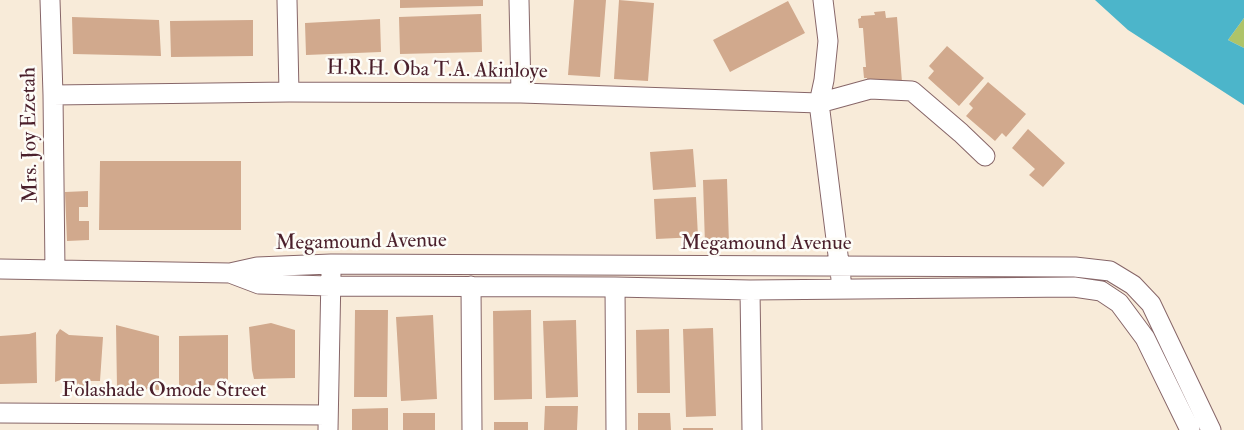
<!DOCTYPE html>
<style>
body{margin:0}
canvas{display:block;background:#f8ebd9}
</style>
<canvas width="1244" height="430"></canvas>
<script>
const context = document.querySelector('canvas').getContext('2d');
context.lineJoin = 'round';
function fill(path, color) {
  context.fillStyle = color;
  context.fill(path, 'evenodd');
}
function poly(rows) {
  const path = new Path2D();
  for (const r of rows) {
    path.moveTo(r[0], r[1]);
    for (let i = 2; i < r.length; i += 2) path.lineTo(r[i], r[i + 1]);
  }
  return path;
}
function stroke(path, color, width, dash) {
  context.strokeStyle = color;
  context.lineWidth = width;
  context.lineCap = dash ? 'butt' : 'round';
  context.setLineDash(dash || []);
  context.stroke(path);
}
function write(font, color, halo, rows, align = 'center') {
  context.font = font + ' "IM FELL Double Pica",serif';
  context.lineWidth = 5;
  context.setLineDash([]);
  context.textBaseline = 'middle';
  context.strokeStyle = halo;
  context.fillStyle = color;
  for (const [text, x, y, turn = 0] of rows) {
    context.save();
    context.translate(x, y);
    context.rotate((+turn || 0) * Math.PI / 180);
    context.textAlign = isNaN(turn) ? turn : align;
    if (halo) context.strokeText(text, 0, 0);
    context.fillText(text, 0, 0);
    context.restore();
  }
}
fill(poly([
 [1244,18,1244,48,1228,40]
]), '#aec469');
fill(poly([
 [1095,0,1244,0,1244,18,1228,40,1244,48,1244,105,1128,30]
]), '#4cb5ca');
fill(poly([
 [400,0,483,0,483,6,400,8],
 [574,0,606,0,600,77,568,75],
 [619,0,654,3,648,81,614,79],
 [788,1,805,33,730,72,713,40],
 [885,11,886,18,897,17,902,82,868,85,867,78,864,78,863,67,866,67,863,28,859,28,858,19,861,18,861,16,875,15,874,12],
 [481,14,482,52,400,54,399,17],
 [72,17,159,20,161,56,73,54],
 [380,19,381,52,306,55,305,23],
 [253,20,253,56,171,57,170,21],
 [947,46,984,78,959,106,928,78,934,71,929,66],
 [988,82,1026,114,1006,137,1002,133,995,141,966,116,973,108,969,104],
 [1028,129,1065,163,1043,187,1029,175,1035,169,1012,148],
 [693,149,696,187,653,190,650,152],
 [100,161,241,161,241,230,99,230],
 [727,179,729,244,705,245,703,180],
 [88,191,88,207,79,207,79,221,89,221,89,240,67,241,65,192],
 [696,197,698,237,656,239,654,199],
 [355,310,388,310,387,397,354,397],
 [531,310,532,399,494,400,493,311],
 [433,315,437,399,401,401,396,317],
 [576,320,578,397,546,398,543,321],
 [271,323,295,330,295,378,254,379,252,370,249,327],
 [116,325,159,336,159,390,117,388],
 [713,328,716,416,686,417,683,329],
 [60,329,69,335,103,337,100,381,90,381,86,387,81,387,78,383,76,388,66,387,63,379,55,382,56,335],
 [669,329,670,393,637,393,636,330],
 [36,332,37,383,0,384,0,336,29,334],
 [228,335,228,385,179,386,179,336],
 [545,406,578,406,577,430,544,430],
 [388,408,388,430,352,430,352,409],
 [403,413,435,413,435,430,403,430],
 [638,413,670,413,671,430,638,430],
 [494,422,528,422,528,430,494,430],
 [683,428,713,428,713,430,683,430]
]), '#d1a98d');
const minor = poly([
 [50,0,53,95,55,270],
 [287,0,289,92],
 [519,0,521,93],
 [823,0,828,41,824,80,819,103,841,279],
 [53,95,289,92,521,93,819,103,870,89,912,91,961,133,985,156],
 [0,269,230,273,257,267,331,264,1075,267,1110,271,1133,285,1151,304,1211,430],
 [230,273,259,284,330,286,615,287,750,290,1074,287,1101,291,1119,303,1145,338,1190,430],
 [471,286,472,430],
 [615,287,616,430],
 [750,290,752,430],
 [0,413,328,415],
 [328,430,331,274]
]);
stroke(minor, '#876668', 21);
stroke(minor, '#fff', 19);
write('21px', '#4a1f2b', '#fdfcf7', [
 ["H.R.H. Oba T.A. Akinloye",437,71,1],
 ["Mrs. Joy Ezetah",31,135,-91],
 ["Megamound Avenue",361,243,-1],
 ["Megamound Avenue",766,244],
 ["Folashade Omode Street",164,391]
]);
</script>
